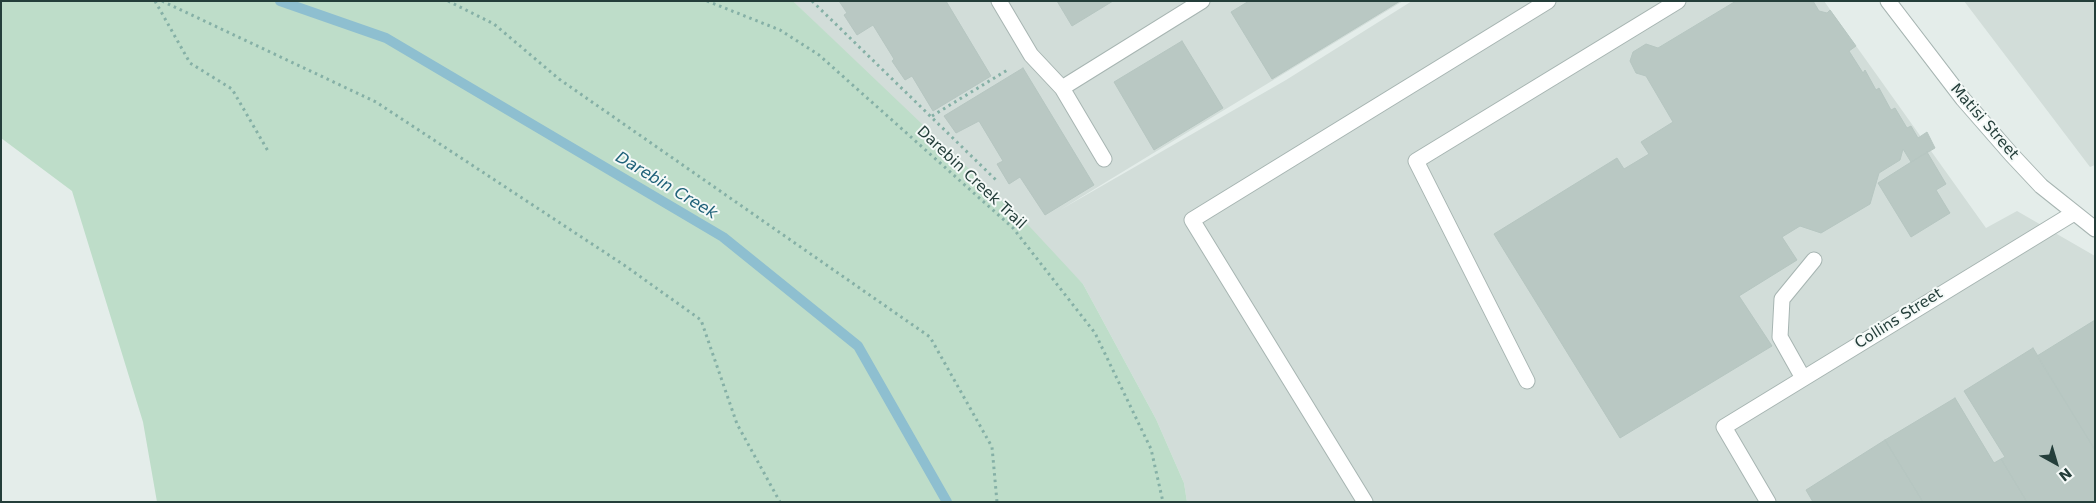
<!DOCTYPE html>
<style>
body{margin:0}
#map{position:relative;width:2096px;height:503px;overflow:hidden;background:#e4edea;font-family:"DejaVu Sans",sans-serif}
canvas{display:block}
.frame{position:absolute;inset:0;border:2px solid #243e3a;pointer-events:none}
.north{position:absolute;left:2031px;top:438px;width:50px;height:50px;-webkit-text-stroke:4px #f4f9f7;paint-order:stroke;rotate:141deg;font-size:14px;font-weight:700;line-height:20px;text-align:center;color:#243e3a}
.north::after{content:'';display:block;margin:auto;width:18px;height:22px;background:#243e3a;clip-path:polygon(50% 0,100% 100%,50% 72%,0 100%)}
</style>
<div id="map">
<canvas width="2096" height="503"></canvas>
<div class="frame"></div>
<div class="north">N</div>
</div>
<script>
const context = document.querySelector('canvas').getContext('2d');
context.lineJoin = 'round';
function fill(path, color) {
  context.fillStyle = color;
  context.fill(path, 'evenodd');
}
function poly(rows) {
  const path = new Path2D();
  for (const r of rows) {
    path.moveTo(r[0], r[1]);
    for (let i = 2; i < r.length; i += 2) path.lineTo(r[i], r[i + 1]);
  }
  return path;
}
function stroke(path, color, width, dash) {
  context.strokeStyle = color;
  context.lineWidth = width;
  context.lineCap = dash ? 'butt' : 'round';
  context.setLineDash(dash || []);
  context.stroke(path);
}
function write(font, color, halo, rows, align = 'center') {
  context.font = font + ' "DejaVu Sans",sans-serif';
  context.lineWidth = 4;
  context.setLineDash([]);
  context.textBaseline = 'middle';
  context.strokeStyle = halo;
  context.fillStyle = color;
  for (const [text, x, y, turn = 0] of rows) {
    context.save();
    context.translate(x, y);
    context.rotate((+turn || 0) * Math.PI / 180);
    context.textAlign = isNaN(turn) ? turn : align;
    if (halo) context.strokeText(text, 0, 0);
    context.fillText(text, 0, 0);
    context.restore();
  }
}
fill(poly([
 [793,1,1403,1,1060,210,1286,80,1412,1,1824,1,1986,228,2017,211,2095,256,2095,502,1187,502,1184,483,1156,419,1083,284],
 [1964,1,2095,1,2095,165,2090,167]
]), '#d2ddd9');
fill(poly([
 [1,1,793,1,1030,227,1083,284,1156,419,1184,483,1187,502,157,502,143,422,72,191,1,138]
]), '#beddc9');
stroke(poly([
 [280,1,386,38,723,237,858,346,947,502]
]), '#8ebfd0', 10);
const building = poly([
 [839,1,946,1,991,76,933,111,912,76,905,80,892,61,894,59,873,25,857,35,844,15,847,13,839,1],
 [1057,1,1113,1,1072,26,1057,1],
 [1249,1,1400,1,1272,79,1231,12,1249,1],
 [1736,1,1813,1,1819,11,1827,13,1830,10,1856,46,1849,51,1863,73,1865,70,1876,90,1879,88,1891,110,1895,108,1907,128,1911,126,1918,138,1927,132,1935,148,1911,162,1903,149,1900,160,1879,173,1870,204,1821,233,1800,226,1782,237,1797,260,1739,296,1772,346,1620,438,1494,234,1617,158,1624,169,1649,154,1641,142,1673,122,1646,76,1636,73,1630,61,1633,52,1646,44,1658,48,1736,1],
 [1182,41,1223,108,1154,150,1114,82,1182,41],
 [1023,68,1094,185,1045,215,1020,177,1009,184,997,164,1003,161,979,121,956,133,944,116,1023,68],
 [1927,152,1946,184,1936,190,1950,213,1911,237,1878,183,1927,152],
 [2095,320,2095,450,2037,356,2095,320],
 [2033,348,2095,450,2095,502,2027,502,2001,459,2005,457,1964,391,2033,348],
 [1955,398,1994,463,2001,459,2027,502,1923,502,1885,440,1955,398],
 [1885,440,1923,502,1813,502,1806,490,1885,440]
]);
fill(building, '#b9c8c3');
stroke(building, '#b6c6c1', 1);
const service = poly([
 [999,1,1031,55,1062,88,1104,159],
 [1062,88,1202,1],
 [1803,378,1780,337,1782,299,1814,260],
 [1527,381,1416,161,1678,1],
 [1365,502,1192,220,1548,1]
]);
const minor = poly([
 [1888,1,1963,99,2011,154,2041,186,2095,229],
 [1768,502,1724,427,2074,213]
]);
stroke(service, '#a7b5b2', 17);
stroke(minor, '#a7b5b2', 17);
stroke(poly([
 [155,1,190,63,232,89,268,151],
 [162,1,376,102,624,265,701,320,737,424,780,502],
 [448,1,494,24,559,79,930,337,992,447,997,502],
 [707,1,780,30,819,55,1013,228,1095,333,1151,449,1163,502],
 [812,1,996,180],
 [932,116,1009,69]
]), '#85b0a6', 3, [2.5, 4]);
stroke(service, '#fff', 15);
stroke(minor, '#fff', 15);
write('15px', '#243e3a', '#f4f9f7', [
 ["Matisi Street",1984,122,49],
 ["Darebin Creek Trail",971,178,43],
 ["Collins Street",1899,319,-32]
]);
write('italic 16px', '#1f6179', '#f4f9f7', [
 ["Darebin Creek",666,186,31]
]);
</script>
